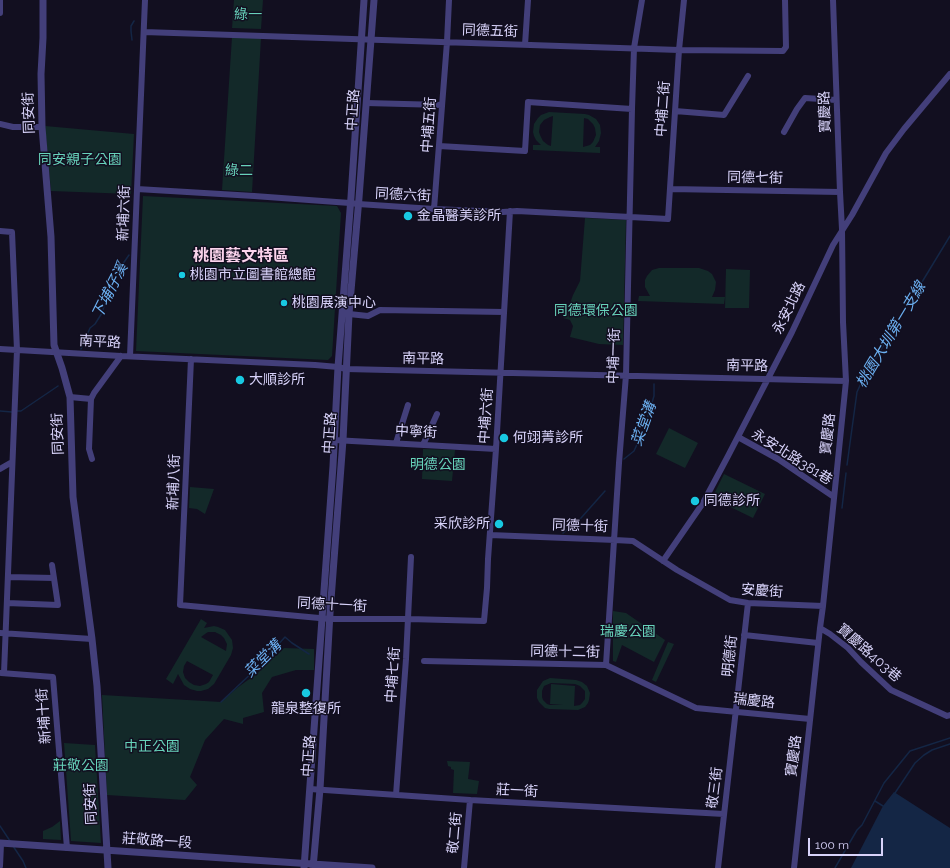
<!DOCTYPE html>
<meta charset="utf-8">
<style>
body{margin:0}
#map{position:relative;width:950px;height:868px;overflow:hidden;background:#120f20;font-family:Raleway,sans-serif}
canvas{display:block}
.scale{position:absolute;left:808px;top:838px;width:75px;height:18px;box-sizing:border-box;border:2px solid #d8d3fa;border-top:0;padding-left:5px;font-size:12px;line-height:14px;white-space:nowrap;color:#d8d3fa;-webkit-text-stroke:3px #120f20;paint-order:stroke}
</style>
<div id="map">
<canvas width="950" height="868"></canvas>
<div class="scale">100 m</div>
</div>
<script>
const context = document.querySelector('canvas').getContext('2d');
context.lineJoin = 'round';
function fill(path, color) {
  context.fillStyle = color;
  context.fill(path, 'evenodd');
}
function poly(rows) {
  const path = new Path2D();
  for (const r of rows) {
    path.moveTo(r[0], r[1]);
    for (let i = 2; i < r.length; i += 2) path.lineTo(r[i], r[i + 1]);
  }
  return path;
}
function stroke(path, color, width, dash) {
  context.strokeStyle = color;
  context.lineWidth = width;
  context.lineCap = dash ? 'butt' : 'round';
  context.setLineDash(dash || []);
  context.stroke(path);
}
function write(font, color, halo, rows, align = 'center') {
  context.font = font + ' Raleway,"Noto Sans TC",sans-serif';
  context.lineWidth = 3;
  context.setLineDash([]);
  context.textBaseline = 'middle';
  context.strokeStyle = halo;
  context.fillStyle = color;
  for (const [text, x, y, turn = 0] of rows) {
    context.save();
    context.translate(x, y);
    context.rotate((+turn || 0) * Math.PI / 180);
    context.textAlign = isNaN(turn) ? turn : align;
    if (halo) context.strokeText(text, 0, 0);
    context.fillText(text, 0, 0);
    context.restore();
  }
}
fill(poly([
 [234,0,263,0,261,29,232,28],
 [232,37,261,38,252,192,222,190],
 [549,112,585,114,589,115,596,119,600,125,601,133,599,141,595,147,600,147,600,153,533,150,533,145,541,145,536,140,534,136,533,132,534,124,538,118,541,115],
 [553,116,551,145,551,146,548,145,543,141,540,135,539,132,540,125,544,120,550,117],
 [584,118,588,119,593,124,595,128,596,135,593,142,590,145,583,147],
 [45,126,134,134,131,194,51,191],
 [143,196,337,206,341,213,332,356,328,360,136,351],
 [585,218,626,220,623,345,599,344,570,337,573,326,570,320,563,318,568,309,573,295,580,281],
 [659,268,699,268,708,271,712,274,716,282,715,290,712,297,725,297,724,304,638,301,639,296,650,296,645,287,645,280,647,276,652,270],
 [726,269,750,270,749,308,725,308],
 [669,428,698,443,685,468,656,454],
 [423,449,455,450,452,481,422,479],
 [724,474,765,494,753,518,712,498],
 [190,487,214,489,205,514,197,509,189,508],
 [613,611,626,613,665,640,654,662,622,645,616,662,613,661],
 [201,619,207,623,204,628,214,626,218,627,225,630,232,640,233,648,231,655,214,684,208,689,201,691,197,691,190,689,184,685,178,674,173,684,166,679],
 [208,632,215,632,221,635,224,638,227,644,226,651,201,637,205,634],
 [187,661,213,675,209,682,206,684,200,686,194,685,189,682,185,678,183,672,184,666],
 [668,642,674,644,656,682,652,680],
 [284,648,314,649,314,670,296,670,272,677,262,693,264,712,243,718,243,724,224,719,205,740,190,777,197,785,185,800,107,795,102,695,221,702,237,688,259,672,265,661,277,655],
 [550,678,576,680,582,682,587,686,590,693,589,700,588,703,585,707,578,710,549,709,545,708,539,702,537,698,537,690,543,681],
 [551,683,575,684,580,686,585,691,585,699,582,703,580,705,574,706,575,686,551,684,550,704,563,705,550,705,547,704,543,700,542,697,542,691,544,686],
 [64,743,95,745,101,843,71,841],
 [447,761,470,762,468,779,479,781,477,794,453,793,454,770,451,769,451,767,448,766],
 [60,821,61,840,43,839,43,831,52,827]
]), '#132929');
fill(poly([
 [894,792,950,828,950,868,851,868,883,806]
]), '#142645');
stroke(poly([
 [132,40,131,31,131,26,134,21],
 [81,349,90,328,95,324,102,313,109,290,120,268,129,255],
 [0,411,12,412],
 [16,411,21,411,58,386],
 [624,459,634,451,644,429,654,396,654,384],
 [847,465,857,392,863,379,950,236],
 [842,508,846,473],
 [563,533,581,518,605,491],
 [221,702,258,667,285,637,292,643,309,654],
 [895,793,915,763,924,755,932,750,950,744],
 [875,801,883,806],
 [0,826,10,841],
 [13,846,23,861,26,868],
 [835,868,857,830,862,825,884,783,910,751,950,738]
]), '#142645', 1.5);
stroke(poly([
 [0,13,0,0],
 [144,32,679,50,783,51,786,47,785,0],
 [525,45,528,0],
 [366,103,442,105],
 [675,111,724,115,748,76],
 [0,124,13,127,42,127],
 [784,132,797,109,805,98,836,100],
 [439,146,525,151,528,102,632,109],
 [137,189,254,196,350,203,358,204,434,209,503,212,517,211,668,219,679,50,684,0],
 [670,189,840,192],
 [434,209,447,42,449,0],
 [0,231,12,232,17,350,4,673],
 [349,314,368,316,380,310,504,312],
 [0,349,121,356,315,365,338,367,346,369,846,381],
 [130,356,145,0],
 [191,359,180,605,330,619,409,619,484,621,487,588,488,559,496,449,510,211],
 [70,397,91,399,89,449,92,459],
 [91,399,94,393,121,356],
 [738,437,778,459,834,497],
 [334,440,496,449],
 [396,443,408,405],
 [423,445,437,414],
 [0,469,12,462],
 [490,535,615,540,633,541,677,570,730,600,748,603,823,606],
 [663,561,703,503,728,456,792,332,833,245,852,215,886,153,904,129,950,74],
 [8,577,54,578],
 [7,603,58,605,52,565],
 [820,628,830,634,848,648,861,662,891,690,947,716,950,715],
 [0,633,92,639],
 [744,635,818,643],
 [424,661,606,665,696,708,810,719],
 [606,665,619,463,626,375,632,109,634,48,642,0],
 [1,673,53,677,67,848],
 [310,789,470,800,724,814],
 [396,795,406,659,411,557],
 [0,866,1,844],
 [464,868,470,800],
 [718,868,748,603],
 [794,868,820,628,823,606,846,381,843,322,842,229,840,192,833,0]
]), '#433f7a', 6);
stroke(poly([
 [43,0,43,38,41,74,42,127,51,237,54,345,62,368,70,397,73,497,92,639,97,686,108,868],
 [0,843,372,868],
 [304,868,333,466,338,367,351,197,364,0],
 [313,868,320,789,330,613,343,440,349,314,359,198,374,0]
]), '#433f7a', 7);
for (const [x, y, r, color] of [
 [408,216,5,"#18c9e1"],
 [182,275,4,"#18c9e1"],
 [284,303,4,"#18c9e1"],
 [240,380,5,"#18c9e1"],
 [504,438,5,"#18c9e1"],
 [695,501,5,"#18c9e1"],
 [499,524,5,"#18c9e1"],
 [306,693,5,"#18c9e1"]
]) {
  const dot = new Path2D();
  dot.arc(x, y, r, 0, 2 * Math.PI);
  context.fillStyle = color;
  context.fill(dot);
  stroke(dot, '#120f20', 1.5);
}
write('14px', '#67d2ba', '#120f20', [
 ["綠一",248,15],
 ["同安親子公園",80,160],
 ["綠二",239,171],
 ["同德環保公園",596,311],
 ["明德公園",438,465],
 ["瑞慶公園",628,632],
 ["中正公園",152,747],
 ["莊敬公園",81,766]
]);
write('14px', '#d8d3fa', '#120f20', [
 ["同德五街",490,31,2],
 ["中埔二街",663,109,-86],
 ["中正路",353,110,-86],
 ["寶慶路",825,112,-92],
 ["同安街",29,113,-92],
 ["中埔五街",429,125,-86],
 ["同德七街",755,178,1],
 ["同德六街",403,195,3],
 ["新埔六街",124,213,-88],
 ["永安北路",789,308,-64],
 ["南平路",100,342,3],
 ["中埔一街",614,356,-88],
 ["南平路",423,359,1],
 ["南平路",747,366,1],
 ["中埔六街",486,416,-86],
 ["中寧街",416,432,3],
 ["中正路",330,433,-86],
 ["同安街",58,434,-92],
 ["寶慶路",828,434,-84],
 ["永安北路381巷",792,457,32],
 ["新埔八街",174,482,-88],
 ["同德十街",580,526,2],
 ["安慶街",762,591,4],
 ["同德十一街",332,605,3],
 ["同德十二街",565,652,1],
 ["寶慶路403巷",869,653,41],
 ["明德街",730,656,-84],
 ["中埔七街",393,675,-86],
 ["瑞慶路",754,701,6],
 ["新埔十街",44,716,-94],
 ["中正路",309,756,-86],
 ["寶慶路",794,756,-83],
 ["敬三街",715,788,-83],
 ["莊一街",517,791,3],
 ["同安街",91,804,-93],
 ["敬二街",455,833,-85],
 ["莊敬路一段",157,841,4]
]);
write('14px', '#d8d3fa', '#120f20', [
 ["金晶醫美診所",417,216],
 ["桃園市立圖書館總館",190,275],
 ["桃園展演中心",292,303],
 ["大順診所",249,380],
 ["何翊菁診所",513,438],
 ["同德診所",704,501],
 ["采欣診所",490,524,"right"],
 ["龍泉整復所",306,709,"center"]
], 'left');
write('italic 15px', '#6baff0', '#120f20', [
 ["下埔仔溪",110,291,-63],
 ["桃園大圳第一支線",891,335,-59],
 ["菜堂溝",644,424,-70],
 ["菜堂溝",263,659,-45]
]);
write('bold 16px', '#fbd4ec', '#120f20', [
 ["桃園藝文特區",241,256]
]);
</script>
